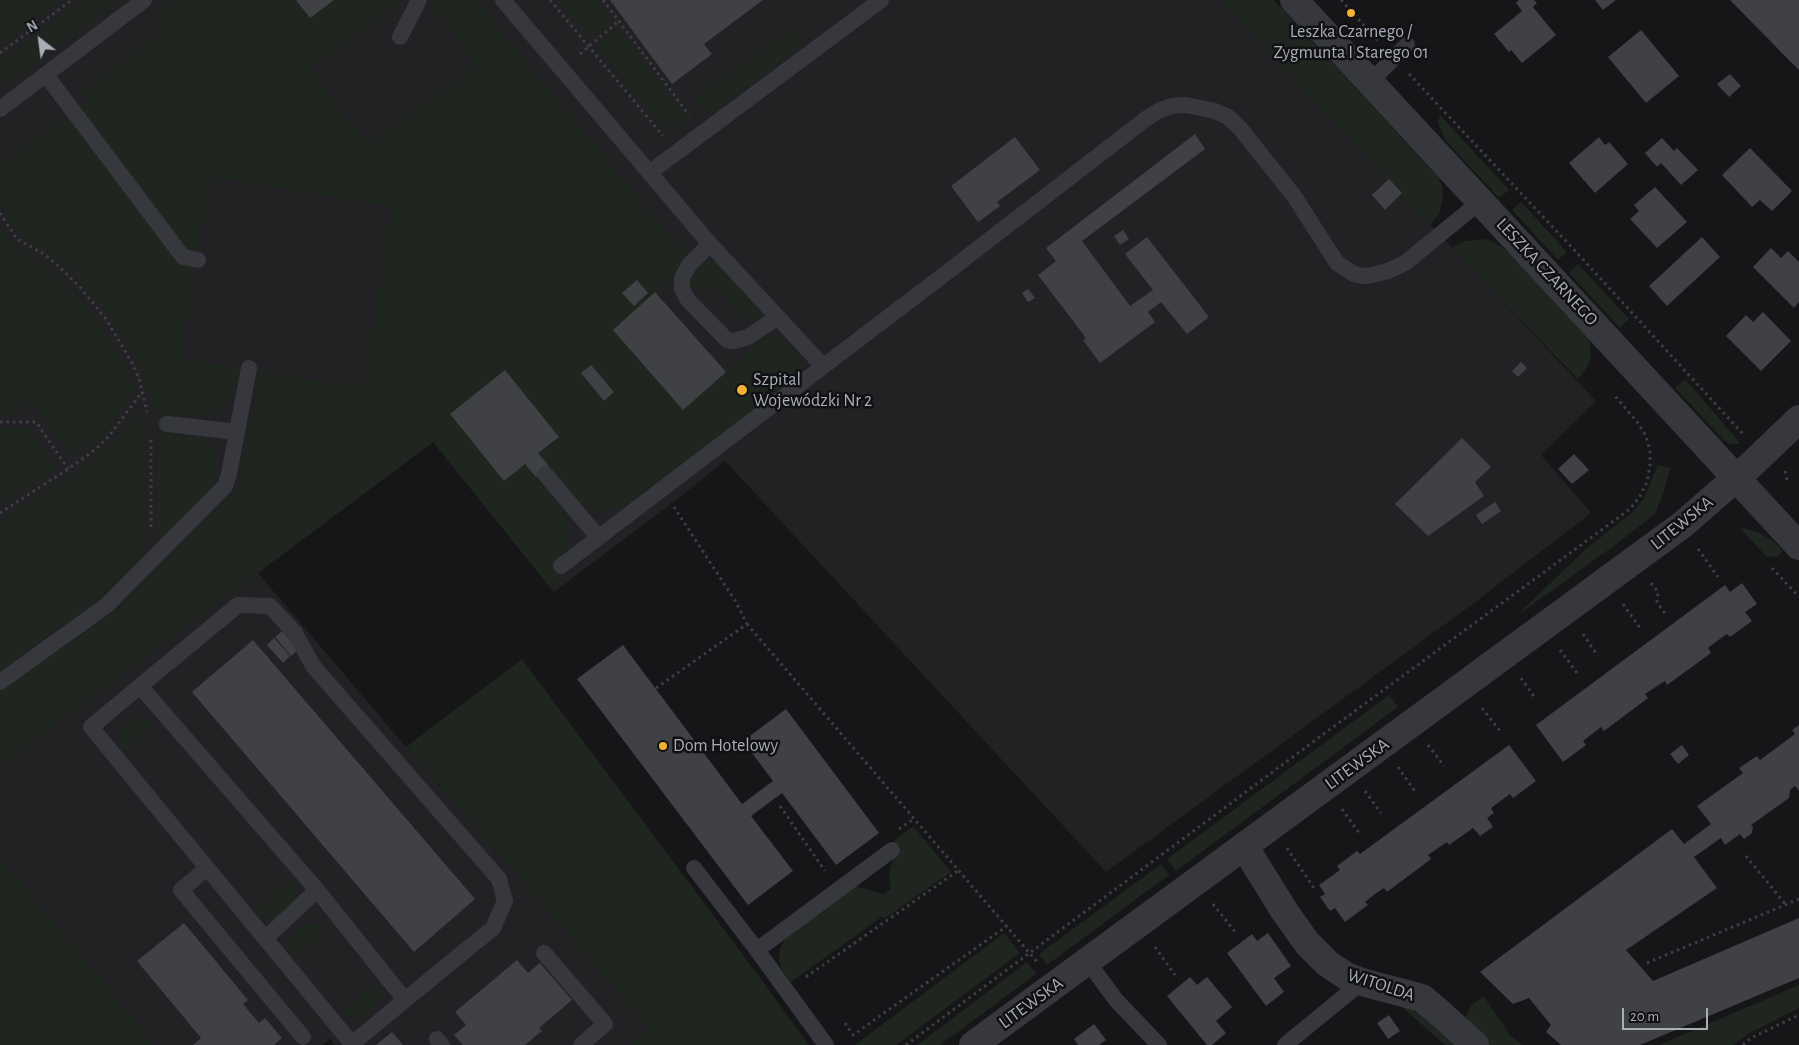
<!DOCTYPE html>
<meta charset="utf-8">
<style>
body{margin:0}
#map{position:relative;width:1799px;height:1045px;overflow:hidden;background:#161618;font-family:"Alegreya Sans",sans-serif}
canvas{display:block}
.north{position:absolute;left:15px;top:15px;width:50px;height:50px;-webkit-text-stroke:4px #111113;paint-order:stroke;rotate:330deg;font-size:14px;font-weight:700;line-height:20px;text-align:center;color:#a8adb8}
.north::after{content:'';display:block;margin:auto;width:18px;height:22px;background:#a8adb8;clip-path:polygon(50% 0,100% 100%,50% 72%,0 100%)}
.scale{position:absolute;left:1622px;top:1008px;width:86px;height:22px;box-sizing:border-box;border:2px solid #a8adb8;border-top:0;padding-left:6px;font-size:15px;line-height:18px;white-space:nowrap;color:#a8adb8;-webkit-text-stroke:4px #111113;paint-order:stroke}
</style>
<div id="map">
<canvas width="1799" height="1045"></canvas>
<div class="north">N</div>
<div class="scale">20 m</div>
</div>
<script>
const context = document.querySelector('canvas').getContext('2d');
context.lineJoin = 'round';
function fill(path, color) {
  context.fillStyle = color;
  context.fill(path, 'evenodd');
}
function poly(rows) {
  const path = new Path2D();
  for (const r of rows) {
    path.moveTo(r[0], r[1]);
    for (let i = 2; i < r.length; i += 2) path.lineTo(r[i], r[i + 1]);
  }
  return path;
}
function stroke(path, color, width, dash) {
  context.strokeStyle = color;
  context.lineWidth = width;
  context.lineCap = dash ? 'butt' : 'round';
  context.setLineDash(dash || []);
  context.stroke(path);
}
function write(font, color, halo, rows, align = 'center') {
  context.font = font + ' "Alegreya Sans",sans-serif';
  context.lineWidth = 5;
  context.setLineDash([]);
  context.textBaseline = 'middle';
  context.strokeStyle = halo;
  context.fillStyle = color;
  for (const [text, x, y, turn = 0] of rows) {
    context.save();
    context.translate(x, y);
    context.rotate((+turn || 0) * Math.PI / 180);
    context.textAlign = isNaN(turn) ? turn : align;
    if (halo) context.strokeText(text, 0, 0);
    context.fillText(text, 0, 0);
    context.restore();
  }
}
fill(poly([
 [0,0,1220,0,1596,401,1541,455,1591,513,1470,606,1106,872,725,461,671,504,554,592,433,442,258,573,406,747,649,1028,629,1045,335,1045,330,1039,322,1045,155,1045,0,857]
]), '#222225');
fill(poly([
 [0,0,61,0,0,46],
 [83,0,119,0,12,79,0,85,0,62],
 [170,0,296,0,310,18,334,0,400,0,310,68,368,146,477,66,429,2,430,0,475,0,686,255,671,279,613,330,683,410,765,337,775,334,780,336,804,367,801,372,772,396,619,510,596,510,579,501,538,453,559,436,505,370,450,414,504,481,525,464,561,507,571,533,563,554,554,563,563,575,549,586,433,442,0,765,0,692,118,609,238,490,261,371,363,387,391,207,211,177,198,252,185,250,79,109,87,101,82,92,166,31,153,13],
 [556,0,597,0,612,20,590,39],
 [1220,0,1274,0,1439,178,1442,185,1443,196,1439,214,1430,225],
 [618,27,687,119,678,126,666,131,596,46],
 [791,27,804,43,708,115,695,98],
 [1440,115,1509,190,1499,198,1445,140,1438,123],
 [67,117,178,264,196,266,180,359,239,368,234,393,220,411,203,416,166,414,164,434,201,438,211,446,217,457,218,474,209,490,155,542,158,430,154,405,142,370,124,336,103,306,65,264,21,237,0,205,0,164],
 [1521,202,1567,252,1558,260,1512,210],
 [0,225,12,243,64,280,98,320,128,368,134,390,102,435,72,457,33,400,17,410,20,415,0,415],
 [1488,239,1500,246,1512,256,1589,339,1591,359,1586,369,1578,379,1451,248,1465,241],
 [715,261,759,312,752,320,745,318,717,288,701,291,692,288,689,280,693,271,704,262],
 [1578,264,1629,319,1620,328,1569,273],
 [1685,379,1741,444,1730,444,1724,440,1675,388],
 [138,409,144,441,145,475,139,560,93,603,0,670,0,521,83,467,116,438],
 [0,427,30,428,57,468,0,504],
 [1658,465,1670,468,1664,491,1655,514,1618,543,1515,617,1588,547,1633,512,1644,498],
 [1739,527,1758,532,1773,541,1783,551,1778,556,1767,557],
 [522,659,766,986,809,1045,629,1045,649,1028,406,747],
 [1389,695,1398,707,1176,871,1167,859],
 [141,718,156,722,121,751,119,735,123,726,131,720],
 [913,826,951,872,884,919,883,916,791,982,782,970,779,960,780,949,785,939,855,886,883,894,891,889,889,879,890,869,893,860,899,850,894,840],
 [0,857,155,1045,0,1045],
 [1161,864,1169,875,1047,965,1039,954],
 [290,880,296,889,295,896,290,907,283,913,272,918,261,914,256,909],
 [312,922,321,924,328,929,295,957,291,950,291,940,295,931,302,925],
 [1004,933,1020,953,896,1045,855,1045],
 [1027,962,1036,974,940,1045,917,1045],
 [374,983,379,989,379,996,374,1007,367,1014,356,1018,345,1015,341,1011],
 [1799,985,1799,1008,1748,1034,1733,1045,1659,1045],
 [1484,997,1510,1035,1522,1045,1487,1045,1473,1028,1466,1017,1471,1005],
 [1394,1000,1405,1002,1459,1045,1445,1045]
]), '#1e261f');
fill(poly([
 [296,0,334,0,310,18],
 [610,0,763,0,704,44,712,54,672,84],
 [1519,0,1534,0,1537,3,1533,7,1556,35,1522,63,1511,50,1509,52,1494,34,1522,11,1516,3],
 [1595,0,1616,0,1603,10],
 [1730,0,1799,0,1799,70,1782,53],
 [1641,30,1679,76,1646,103,1608,57],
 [1730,74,1741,86,1729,97,1717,84],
 [1195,134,1205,149,1082,241,1130,306,1153,290,1125,254,1147,237,1209,317,1187,334,1161,302,1148,312,1155,322,1100,363,1083,340,1086,338,1038,275,1056,261,1046,248],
 [1015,137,1040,170,997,202,1000,206,978,222,951,186],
 [1599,137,1605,145,1609,142,1628,164,1595,193,1569,163],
 [1662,138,1674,151,1677,148,1698,170,1681,185,1661,163,1657,167,1645,153],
 [1750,148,1792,191,1772,211,1760,200,1752,207,1722,175],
 [1389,179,1402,193,1385,210,1372,195],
 [1655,187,1687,222,1657,248,1630,219,1639,211,1634,205],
 [1123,230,1129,239,1120,245,1114,236],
 [1702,237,1720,257,1667,306,1649,286],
 [1771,248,1781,258,1788,251,1799,262,1799,302,1794,308,1753,267],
 [637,280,648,293,634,306,622,293],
 [1028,289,1035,298,1028,302,1022,293],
 [655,292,726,372,683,410,613,330],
 [1763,312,1791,341,1761,371,1726,336,1746,315,1753,322],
 [1521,362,1527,368,1518,377,1512,371],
 [591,365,614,392,604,401,581,373],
 [505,370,559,437,538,453,549,466,536,477,525,464,504,481,450,414],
 [1462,438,1491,467,1475,482,1484,496,1428,536,1395,504],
 [1574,454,1589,470,1572,484,1558,469],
 [1495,502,1501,511,1482,524,1476,515],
 [1742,583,1757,604,1745,612,1752,621,1730,637,1727,634,1717,641,1708,648,1711,653,1667,685,1665,681,1645,694,1648,698,1604,731,1601,727,1583,741,1586,745,1563,762,1536,725,1725,585,1730,592],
 [282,631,298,650,291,656,275,637],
 [274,638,290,656,283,663,267,645],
 [253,640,475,899,414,952,192,692],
 [623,645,742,804,773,781,743,741,786,709,879,833,836,865,782,793,751,816,793,871,748,905,577,679],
 [1799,725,1799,791,1795,786,1790,790,1789,798,1751,825,1753,827,1752,833,1744,839,1740,834,1725,845,1721,838,1694,857,1717,888,1626,950,1653,981,1799,918,1799,978,1640,1045,1561,1045,1546,1032,1551,1025,1529,998,1513,1004,1480,972,1672,829,1684,844,1711,824,1697,806,1743,773,1739,768,1757,756,1760,760,1795,734,1792,730],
 [1509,745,1536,781,1513,798,1510,794,1491,808,1494,813,1487,818,1493,827,1480,836,1473,828,1449,845,1447,842,1428,855,1431,859,1387,892,1384,888,1375,894,1365,902,1368,905,1345,922,1335,908,1330,911,1320,897,1325,894,1319,885,1340,870,1337,866,1357,851,1360,854],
 [1682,745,1689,755,1678,764,1670,754],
 [184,923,248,1000,243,1004,259,1023,265,1018,282,1038,274,1045,193,1045,201,1038,137,961],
 [1268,933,1291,966,1274,978,1284,992,1266,1006,1227,953,1252,934,1257,941],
 [517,960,528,973,540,963,572,1000,539,1028,542,1031,525,1045,463,1045,454,1035,466,1025,455,1012],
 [1190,977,1197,985,1207,977,1232,1007,1216,1021,1226,1033,1212,1045,1207,1045,1167,996],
 [1389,1015,1400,1031,1388,1039,1377,1023],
 [1094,1024,1106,1040,1099,1045,1078,1045,1074,1039],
 [392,1032,403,1045,376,1045]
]), '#404145');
stroke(poly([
 [550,0,663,136],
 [603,0,689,115],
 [1341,0,1379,42],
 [0,53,72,0],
 [580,54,619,21],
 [1409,74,1579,255,1743,434],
 [0,213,17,239,44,254,56,264,79,286,106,319,132,363,139,378,147,412],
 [0,422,36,422,68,469],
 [151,440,151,529],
 [1785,471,1787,480],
 [0,513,68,469,96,449,109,436,142,392],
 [1698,549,1718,577],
 [1772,568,1799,597],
 [1651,583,1658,592,1657,602,1666,615],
 [1623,604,1640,628],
 [747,624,1038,963],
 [1583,634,1598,656],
 [1560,650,1577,673],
 [1521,678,1535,698],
 [656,688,747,624,736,602,674,507],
 [1482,708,1500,731],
 [1428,745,1444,766],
 [1398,767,1416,793],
 [1365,791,1381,813],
 [780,806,825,871],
 [1342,809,1359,833],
 [899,829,915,818],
 [1287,848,1316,891],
 [1746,856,1786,905],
 [1213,904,1236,933],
 [1155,947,1175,975],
 [1647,963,1799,899],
 [806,977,959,870],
 [845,1023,853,1035,1007,926],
 [906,1045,1325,733,1630,509,1640,496,1647,482,1650,466,1650,452,1646,436,1638,423,1615,396],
 [1743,1045,1751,1038,1799,1015]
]), '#3d3f44', 3, [2.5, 4]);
stroke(poly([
 [503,0,710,244,823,366],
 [400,37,419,0],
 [46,75,183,257,198,260],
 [1370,82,1407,45],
 [0,109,144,0],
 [649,173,881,0],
 [710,244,689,265,682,278,682,289,688,300,727,340,734,341,748,337,778,317],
 [167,424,237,432],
 [545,474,598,537],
 [561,566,950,270,1147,118,1160,110,1172,106,1186,105,1215,111,1228,117,1239,127,1294,196,1337,263,1354,274,1363,276,1372,275,1388,271,1405,263,1481,201],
 [0,682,107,605,225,486,229,474,249,368],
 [140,686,238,605,270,606,295,633,313,666,499,879,505,901,493,928,405,1000],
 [207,868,181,890,303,1037],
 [694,868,757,950,826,1045],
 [266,938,317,890],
 [757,950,892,850],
 [544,953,605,1024,581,1045],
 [1088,962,1116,1000,1159,1045],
 [437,1039,442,1045],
 [352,1044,405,1000,317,890,140,686,91,727,353,1045],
 [1285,1045,1362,982]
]), '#37383d', 16);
stroke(poly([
 [1244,846,1285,912,1307,943,1328,964,1348,977,1362,982,1422,998,1441,1014,1475,1045],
 [973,1045,1682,525,1751,465,1799,419]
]), '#37383d', 28);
stroke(poly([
 [1294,0,1799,546]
]), '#37383d', 28);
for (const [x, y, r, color] of [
 [1351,13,5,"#f2b134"],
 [742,390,6,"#f2b134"],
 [663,746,5,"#f2b134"]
]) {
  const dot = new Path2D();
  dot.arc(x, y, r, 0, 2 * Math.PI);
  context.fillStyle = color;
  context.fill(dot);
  stroke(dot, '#111113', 2);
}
write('18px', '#a8adb8', '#111113', [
 ["Leszka Czarnego /",1351,32,"center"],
 ["Zygmunta I Starego 01",1351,53,"center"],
 ["Szpital",753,380],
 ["Wojewódzki Nr 2",753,401],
 ["Dom Hotelowy",673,746]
], 'left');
write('18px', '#a8adb8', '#111113', [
 ["LESZKA CZARNEGO",1547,272,47],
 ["LITEWSKA",1682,523,-39],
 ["LITEWSKA",1357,764,-36],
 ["WITOLDA",1381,985,18],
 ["LITEWSKA",1031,1003,-36]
]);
</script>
